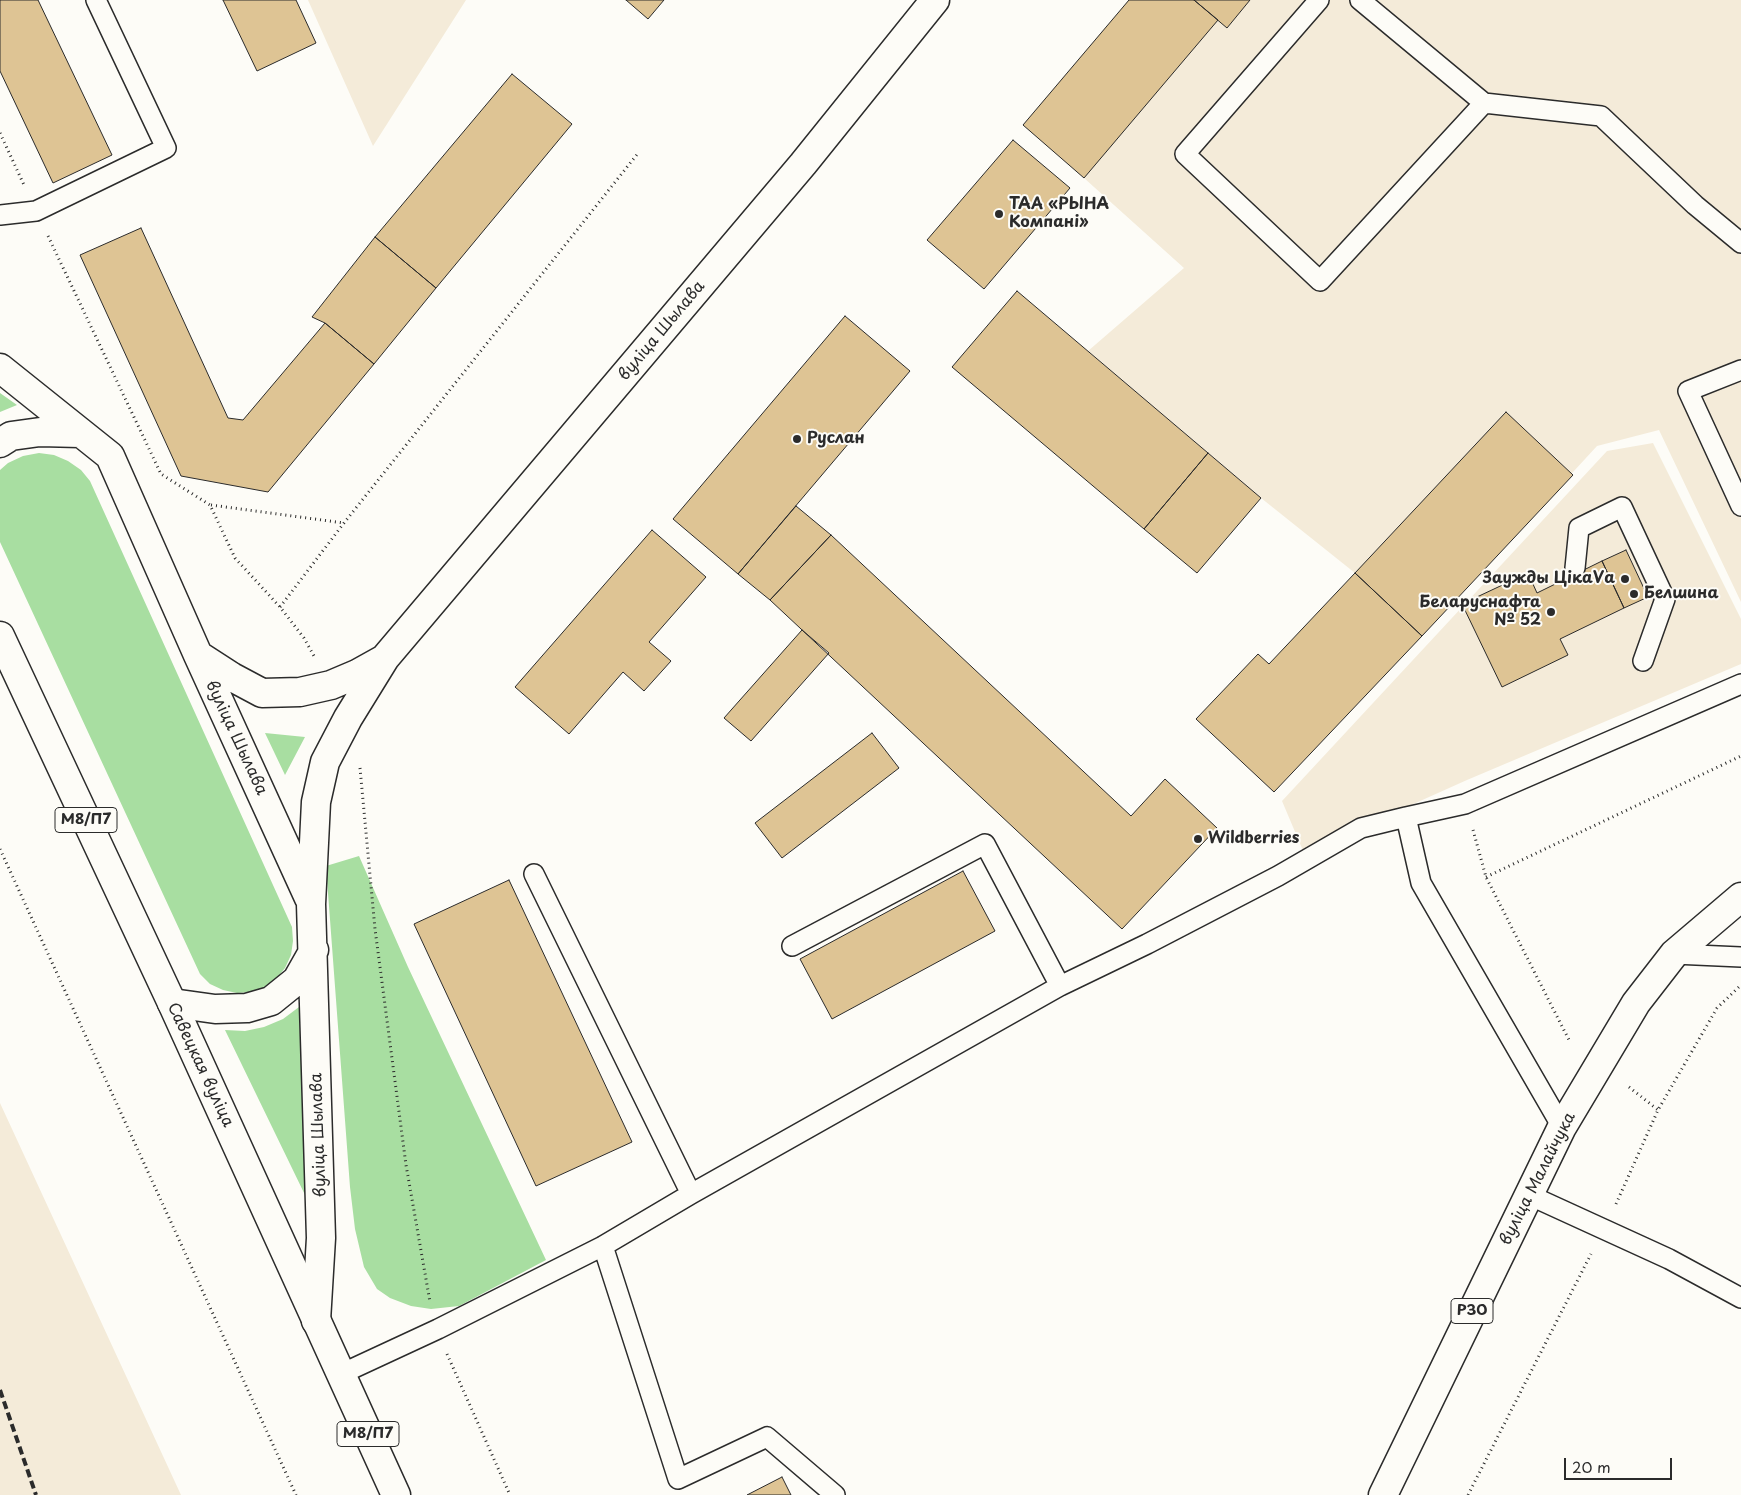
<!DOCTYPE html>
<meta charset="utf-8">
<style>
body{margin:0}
#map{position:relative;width:1741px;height:1495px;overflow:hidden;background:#fdfcf7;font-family:"Playpen Sans",sans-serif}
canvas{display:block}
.scale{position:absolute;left:1564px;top:1458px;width:108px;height:22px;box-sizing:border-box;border:2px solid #2b2b2b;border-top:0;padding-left:6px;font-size:15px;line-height:18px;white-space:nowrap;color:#2b2b2b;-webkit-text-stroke:4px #fdfcf7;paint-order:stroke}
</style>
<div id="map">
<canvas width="1741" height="1495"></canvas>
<div class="scale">20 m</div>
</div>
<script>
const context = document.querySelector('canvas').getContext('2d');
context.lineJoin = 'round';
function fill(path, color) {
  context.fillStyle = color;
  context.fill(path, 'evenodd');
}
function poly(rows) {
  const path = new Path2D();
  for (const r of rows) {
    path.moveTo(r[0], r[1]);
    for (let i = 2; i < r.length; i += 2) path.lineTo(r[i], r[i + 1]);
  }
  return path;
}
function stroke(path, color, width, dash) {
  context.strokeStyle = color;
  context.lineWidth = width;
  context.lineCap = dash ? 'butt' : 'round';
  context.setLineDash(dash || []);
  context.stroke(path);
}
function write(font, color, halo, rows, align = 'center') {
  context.font = font + ' "Playpen Sans",sans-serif';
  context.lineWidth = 4;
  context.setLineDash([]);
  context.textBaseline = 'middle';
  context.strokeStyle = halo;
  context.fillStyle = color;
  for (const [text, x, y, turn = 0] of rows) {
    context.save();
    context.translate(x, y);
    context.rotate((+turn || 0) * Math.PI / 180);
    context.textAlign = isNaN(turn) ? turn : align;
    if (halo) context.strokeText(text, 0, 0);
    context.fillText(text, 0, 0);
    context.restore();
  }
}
fill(poly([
 [308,0,466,0,373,146],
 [1129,0,1741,0,1741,602,1659,430,1597,446,1422,636,1355,573,1261,498,1088,351,1184,268,1084,178,1023,125],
 [1653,443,1741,619,1741,664,1467,780,1304,853,1282,801,1607,451],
 [0,1103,181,1495,0,1495]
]), '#f4ebd9');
fill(poly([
 [0,393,17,405,0,412],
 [39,453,54,455,68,461,81,470,90,481,292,927,293,941,291,955,285,968,276,979,265,987,251,992,237,993,223,990,210,984,200,974,0,542,0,470,8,463,23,456],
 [265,733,305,737,285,775],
 [359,856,408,967,546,1260,459,1306,431,1309,411,1306,390,1298,377,1289,364,1267,355,1229,350,1187,326,866],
 [299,1007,306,1197,225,1030,245,1031,264,1027,283,1019]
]), '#a8dea1');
const building = poly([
 [0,0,38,0,112,155,53,183,0,71,0,0],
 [223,0,296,0,316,43,257,71,223,0],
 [626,0,664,0,648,19,626,0],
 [1129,0,1194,0,1218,20,1084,178,1023,125,1129,0],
 [1194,0,1250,0,1227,28,1194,0],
 [512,74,572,124,436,288,375,237,512,74],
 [1013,140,1070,188,984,289,927,240,1013,140],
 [141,228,228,418,243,420,325,323,374,364,268,492,181,476,80,255,141,228],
 [375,237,436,288,374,364,325,323,312,317,375,237],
 [1017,291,1208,453,1144,529,952,367,1017,291],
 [845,316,910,371,738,574,673,519,845,316],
 [1506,412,1573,475,1422,636,1355,573,1506,412],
 [1208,453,1261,498,1197,573,1144,529,1208,453],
 [796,506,831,535,770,600,738,574,796,506],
 [652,530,706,577,649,642,671,661,644,691,623,672,569,734,515,687,652,530],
 [831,535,1131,816,1165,779,1217,828,1122,929,770,600,831,535],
 [1626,550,1648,597,1624,608,1602,561,1626,550],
 [1602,561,1624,608,1560,639,1568,655,1502,687,1462,604,1528,573,1537,593,1602,561],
 [1355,573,1422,636,1274,792,1196,719,1258,654,1269,664,1355,573],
 [802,630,829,653,751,741,724,718,802,630],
 [872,733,899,768,782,858,755,823,872,733],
 [963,871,995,931,832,1019,800,959,963,871],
 [509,880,632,1142,536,1186,414,924,509,880],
 [782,1477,791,1495,747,1495,782,1477]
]);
fill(building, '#dec494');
stroke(building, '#2b2b2b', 1);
const lane = poly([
 [1319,0,1185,154,1320,281,1484,103,1360,0],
 [1484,103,1601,116,1695,205,1741,243],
 [0,215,36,211,166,148,96,0],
 [1741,370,1688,391,1741,506],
 [1575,568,1579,528,1622,507,1665,599,1643,661],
 [1406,817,1421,883,1562,1127],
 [534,874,691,1194],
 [792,946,985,844,1060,986],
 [1674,954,1741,957],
 [1529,1195,1669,1259,1741,1298],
 [603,1246,678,1479,767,1437,835,1495],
 [341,1374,438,1329,603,1246,691,1194,1060,986,1147,944,1278,876,1361,828,1406,817,1465,804,1741,684]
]);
const street = poly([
 [0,368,110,456,198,655,309,898],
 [0,443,11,436,40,432,80,433],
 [198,655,232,677,262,693,300,692,331,685,357,674,384,659],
 [172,1003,215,1009,247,1008,271,1001,297,980,314,950],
 [316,1321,321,1238,311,904,316,802,325,762,348,718,385,658,803,164,935,0]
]);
const primary = poly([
 [0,636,172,1003,396,1495],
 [1383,1495,1562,1127,1636,1003,1674,954,1741,897]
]);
stroke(lane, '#2b2b2b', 22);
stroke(street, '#2b2b2b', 31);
stroke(primary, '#2b2b2b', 31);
stroke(poly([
 [0,133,24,185],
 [48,236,161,474,210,505,235,558,280,607,304,638,314,656],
 [211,505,344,523],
 [280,607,344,523,639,152],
 [360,768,375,929,406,1165,430,1302],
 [1473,830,1486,877,1569,1040],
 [0,849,296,1495],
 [1486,877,1741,756],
 [1629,1087,1658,1110],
 [1616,1204,1658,1110,1717,1008,1741,985],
 [447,1354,510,1495],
 [1468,1495,1591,1254]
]), '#2b2b2b', 3, [1, 4]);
stroke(lane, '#fdfcf7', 19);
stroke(street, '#fdfcf7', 28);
stroke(primary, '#fdfcf7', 28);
stroke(poly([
 [0,1390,36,1495]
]), '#2b2b2b', 4, [8, 4]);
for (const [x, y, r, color] of [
 [999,214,5,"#2b2b2b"],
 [797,439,5,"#2b2b2b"],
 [1625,579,5,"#2b2b2b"],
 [1634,594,5,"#2b2b2b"],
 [1551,612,5,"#2b2b2b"],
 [1198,839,5,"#2b2b2b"]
]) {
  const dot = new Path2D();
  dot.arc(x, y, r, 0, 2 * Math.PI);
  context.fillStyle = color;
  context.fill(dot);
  stroke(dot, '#fdfcf7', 2);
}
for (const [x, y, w] of [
 [86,820,62],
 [1472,1311,42],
 [368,1434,62]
]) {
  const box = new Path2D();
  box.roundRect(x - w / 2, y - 12.5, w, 25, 4);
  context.fillStyle = '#fdfcf7';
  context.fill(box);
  stroke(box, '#2b2b2b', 1);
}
write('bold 15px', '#2b2b2b', null, [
 ["М8/П7",86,820],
 ["Р30",1472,1311],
 ["М8/П7",368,1434]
]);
write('bold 16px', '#2b2b2b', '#fdfcf7', [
 ["ТАА «РЫНА",1009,205],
 ["Компані»",1009,223],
 ["Руслан",807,439],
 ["Заужды ЦікаVа",1615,579,"right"],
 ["Белшина",1644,594],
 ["Беларуснафта",1541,603,"right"],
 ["№ 52",1541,621,"right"],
 ["Wildberries",1208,839]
], 'left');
write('16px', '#2b2b2b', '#fdfcf7', [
 ["вуліца Шылава",662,331,-50],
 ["вуліца Шылава",236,738,65],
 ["Савецкая вуліца",200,1065,65],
 ["вуліца Шылава",319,1135,-92],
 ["вуліца Малайчука",1538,1179,-63]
]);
</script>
